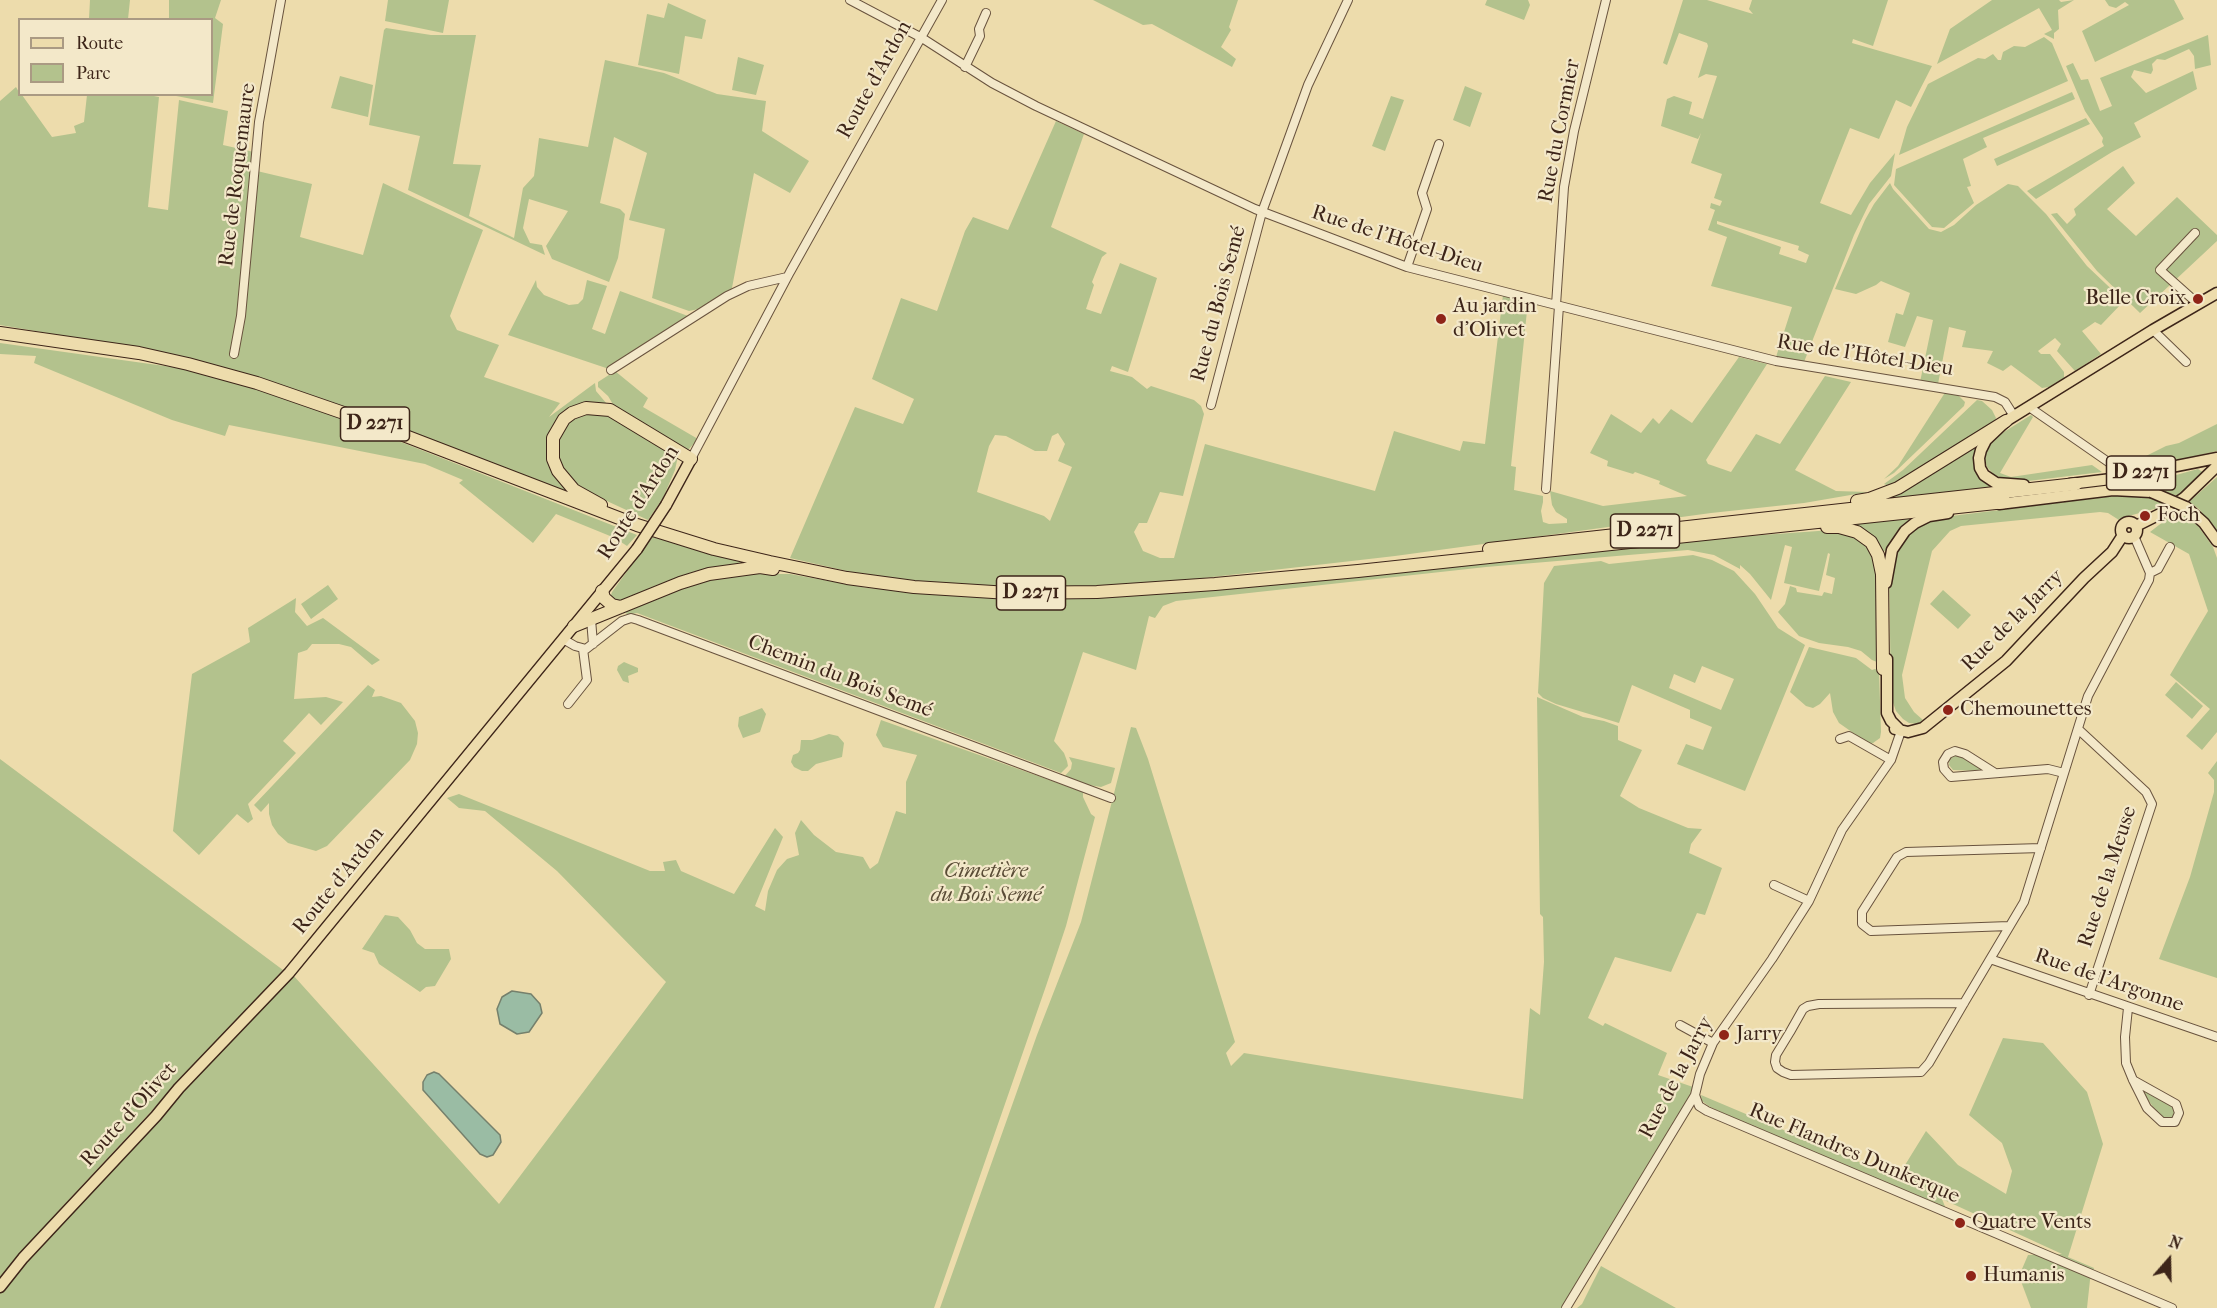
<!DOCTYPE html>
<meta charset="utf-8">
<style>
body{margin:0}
#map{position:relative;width:2217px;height:1308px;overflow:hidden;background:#eddcac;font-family:"IM FELL French Canon",serif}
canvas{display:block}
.legend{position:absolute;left:18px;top:18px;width:195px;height:78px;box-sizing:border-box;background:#f3e8c9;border:2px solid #aa9a83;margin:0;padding:8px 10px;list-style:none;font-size:18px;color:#3d2519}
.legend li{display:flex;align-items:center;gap:12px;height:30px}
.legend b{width:30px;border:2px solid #aa9a83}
.north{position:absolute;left:2139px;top:1230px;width:60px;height:60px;-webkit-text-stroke:4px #f3e8c9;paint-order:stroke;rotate:20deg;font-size:16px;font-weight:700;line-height:24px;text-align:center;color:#3d2519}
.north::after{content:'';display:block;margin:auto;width:21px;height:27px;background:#3d2519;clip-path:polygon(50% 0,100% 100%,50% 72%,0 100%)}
</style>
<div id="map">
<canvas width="2217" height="1308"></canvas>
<ul class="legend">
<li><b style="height:8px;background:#eddcac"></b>Route</li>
<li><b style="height:16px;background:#b3c28d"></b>Parc</li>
</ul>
<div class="north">N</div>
</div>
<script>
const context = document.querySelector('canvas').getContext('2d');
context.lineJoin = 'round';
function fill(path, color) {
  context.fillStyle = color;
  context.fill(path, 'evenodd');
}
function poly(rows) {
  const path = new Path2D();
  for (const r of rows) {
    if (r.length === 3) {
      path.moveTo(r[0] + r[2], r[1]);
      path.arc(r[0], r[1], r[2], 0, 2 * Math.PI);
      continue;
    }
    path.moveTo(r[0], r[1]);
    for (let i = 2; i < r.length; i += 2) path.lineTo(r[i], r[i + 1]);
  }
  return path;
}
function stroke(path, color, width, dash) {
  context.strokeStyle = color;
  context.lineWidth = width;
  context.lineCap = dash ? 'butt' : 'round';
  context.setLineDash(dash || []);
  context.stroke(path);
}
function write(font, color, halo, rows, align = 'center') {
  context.font = font + ' "IM FELL French Canon",serif';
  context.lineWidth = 4.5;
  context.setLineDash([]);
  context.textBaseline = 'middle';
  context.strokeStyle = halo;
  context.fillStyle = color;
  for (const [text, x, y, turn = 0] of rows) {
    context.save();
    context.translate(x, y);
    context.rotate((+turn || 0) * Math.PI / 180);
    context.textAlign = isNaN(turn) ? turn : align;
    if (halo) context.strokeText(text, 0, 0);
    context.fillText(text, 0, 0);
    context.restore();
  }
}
fill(poly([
 [90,0,130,0,128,19,89,19],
 [169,0,221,0,215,18,223,24,213,103,171,95,212,94,212,20,169,19],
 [388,0,449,0,443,33,385,21],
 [1093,0,1238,0,1229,27,1231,30,1221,47,1236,59,1232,67,1152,24,1143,25],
 [1487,0,1528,0,1530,5,1524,20,1485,5],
 [1683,0,1707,0,1753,14,1749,9,1752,0,1888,0,1873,46,1853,39,1852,43,1932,66,1911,107,1896,100,1879,139,1850,128,1820,203,1851,215,1870,183,1895,153,1891,176,1869,204,1854,235,1804,362,1776,357,1792,307,1711,286,1727,237,1708,230,1715,210,1710,208,1711,203,1720,206,1722,201,1714,198,1722,174,1691,163,1701,133,1698,139,1661,126,1667,99,1674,96,1692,102,1689,114,1703,119,1717,76,1706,74,1698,78,1708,46,1707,43,1679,33,1667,65,1663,63],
 [1717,221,1799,246,1798,250,1809,255,1806,263,1779,254,1781,247,1717,224],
 [1992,0,2059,0,2061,2,2074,0,2058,10,2059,29,2054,33,2054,39,2044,34,2052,30,2039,8,1937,64,1950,29],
 [2105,0,2174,0,2184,19,2095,62,2082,31,2129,5,2125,2,2116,8,2109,6],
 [668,3,706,20,702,39,685,36,679,74,638,65,647,14,664,18],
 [386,28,431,35,476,35,453,164,481,165,469,216,514,238,523,188,534,176,539,138,588,147,605,60,664,73,717,94,766,101,762,131,809,161,790,193,754,173,731,293,699,309,689,311,652,298,665,229,629,220,647,153,614,137,600,203,620,209,625,214,618,258,609,282,552,259,546,246,568,211,529,199,523,228,530,243,542,245,545,255,408,190,420,136,369,125,384,30],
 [2208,35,2211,65,2195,69,2194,56,2189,49,2165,60,2157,59,2152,64,2153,70,2151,74,2134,70,2131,77,2146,93,2193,71,2197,89,2134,123,2141,137,2112,152,2036,199,2027,191,2104,146,2102,142,2103,138,2085,111,2066,66,2073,63,2081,80,2088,79,2100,111,2112,106,2100,78],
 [2044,37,2052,43,2068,81,1899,155,1907,127,1928,84,1978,58,1985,59,1993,54,1998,60,2001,60,2003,52,2014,46,2025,47],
 [738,57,764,65,756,95,732,90],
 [340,76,373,85,368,117,331,108],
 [1465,86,1482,93,1470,127,1453,120],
 [16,87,20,94,22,95,52,137,76,133,74,126,84,122,87,95,144,94,159,97,148,207,168,210,179,100,228,111,223,145,258,153,257,171,312,184,300,237,363,255,383,183,483,230,450,316,457,330,499,345,484,377,560,403,549,417,595,383,596,391,607,404,580,406,549,446,581,498,286,387,234,370,147,350,0,325,0,101],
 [2072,92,2075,99,1983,138,1987,147,1963,159,1971,186,1967,187,1974,203,1944,228,1932,227,1894,185,1896,169],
 [1391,96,1404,100,1385,151,1372,146],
 [2086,118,2090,124,1997,166,1994,159],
 [1056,121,1084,134,1051,227,1107,253,1102,257,1092,282,1094,285,1086,309,1101,314,1120,263,1157,278,1128,372,1112,366,1110,371,1132,377,1147,389,1151,386,1194,400,1201,406,1204,414,1183,496,1160,492,1147,523,1139,523,1134,532,1143,551,1160,558,1174,558,1205,444,1375,491,1394,431,1460,451,1463,441,1485,444,1503,295,1528,301,1511,466,1516,467,1514,490,1543,496,1543,502,1541,511,1543,522,1549,524,1567,523,1567,519,1556,512,1552,505,1550,491,1603,506,1687,496,1659,484,1660,481,1635,472,1633,474,1607,466,1608,461,1590,453,1611,414,1641,433,1653,418,1659,424,1671,409,1692,423,1739,357,1767,364,1706,460,1708,464,1731,472,1756,434,1780,444,1825,376,1851,382,1795,470,1836,491,1868,492,1804,503,1711,513,1395,556,1160,583,1050,588,984,586,915,581,851,572,790,558,855,407,903,424,914,399,872,379,901,298,937,311,965,231,973,217,1008,230],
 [1058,433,1065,444,1058,461,1072,467,1050,521,1044,516,977,492,989,446,995,435,1006,436,1035,451,1047,451,1052,436],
 [2123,166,2135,183,2107,209,2136,236,2177,197,2217,235,2217,241,2140,313,2097,271,2051,214,2057,213,2067,224,2076,215,2074,209],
 [1890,183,1893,189,1929,229,1941,232,1954,225,1976,205,2008,184,2018,186,2046,214,2087,266,2124,301,2101,325,2095,322,2082,331,2101,354,2075,371,2057,351,2061,344,2055,338,2038,351,2041,354,2050,354,2064,372,2064,378,2049,387,2042,388,2011,365,2003,371,1987,363,1993,351,1962,347,1966,331,1949,327,1938,384,1920,382,1933,320,1917,316,1905,347,1888,342,1896,313,1903,315,1910,293,1881,281,1876,285,1856,294,1835,289,1865,220,1874,204],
 [536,280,537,287,544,295,569,305,578,304,583,299,587,280,607,286,592,329,605,334,620,291,688,316,609,369,508,335],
 [0,343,179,368,219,377,307,405,637,535,627,546,615,538,556,514,533,543,459,483,463,480,425,464,229,425,225,436,172,420,34,363,36,356,0,354],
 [615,371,648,398,643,407,698,439,689,449,683,450,614,406,608,396,598,387,598,382],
 [1946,391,1956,393,1965,402,1964,406,1894,473,1884,479,1898,466],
 [1977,400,1982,401,1992,410,1996,418,1994,424,1900,482,1889,486,1884,484,1903,470],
 [584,412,613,415,678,456,675,470,663,498,648,520,583,490,562,468,558,447,563,429,575,416],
 [2031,415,2033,417,2000,473,2011,477,2092,465,2102,472,2020,482,1995,476,1987,467,1985,459,1985,451,1988,445,1996,437],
 [2217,424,2217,451,2152,466,2120,469,2166,446,2179,443],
 [1985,437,1977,455,1994,487,1871,501],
 [2198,469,2204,473,2178,496,2143,486,2112,485,2165,478],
 [2217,477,2217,533,2199,509,2189,502],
 [2122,495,2155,499,2169,505,2125,517,2119,520,2108,513,2100,512,1961,526,1950,531,1932,551,1902,675,1905,698,1914,712,1923,720,1918,724,1909,723,1903,719,1896,711,1891,697,1889,569,1895,551,1906,535,1920,523,1935,518],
 [1923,515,1888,550,1881,552,1847,522],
 [2186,516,2196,523,2213,547,2217,558,2217,732,2202,750,2186,736,2210,709,2170,675,2208,611,2189,554,2150,532,2168,518],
 [1832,530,1858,538,1867,544,1873,554,1877,570,1877,662,1872,660,1861,651,1848,647,1819,643,1799,636,1778,612,1785,604,1790,586,1796,588,1797,592,1822,596,1824,592,1832,594,1835,578,1826,575,1830,554,1828,553,1819,591,1784,583,1792,547,1785,545,1771,600,1750,574,1740,565,1740,569,1714,555,1688,550,1486,567,1176,601,1163,606,1155,618,1149,616,1136,670,1083,652,1054,741,1064,753,1067,761,1068,766,1061,773,637,613,628,615,623,610,700,581,747,574,790,574,868,588,1030,599,1182,593,1707,539],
 [652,537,757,564,619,603,610,598,612,592],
 [1693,555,1712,560,1734,571,1755,594,1778,628,1805,645,1745,791,1677,764,1686,744,1703,750,1712,727,1690,718,1690,710,1632,685,1619,723,1556,704,1543,698,1538,693,1544,583,1554,566,1601,561,1609,564],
 [1702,666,1734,679,1721,710,1669,688,1674,674,1695,683],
 [328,585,338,599,311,619,301,604],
 [1943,590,1971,615,1958,629,1930,604],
 [296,598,295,612,307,626,323,618,380,660,372,665,351,647,339,644,312,644,307,650,298,653,294,699,326,697,343,702,321,725,309,713,283,741,296,753,248,804,253,819,248,823,237,814,199,855,173,831,192,674,250,642,248,628],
 [1809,647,1856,658,1872,670,1875,669,1879,671,1881,732,1880,738,1873,743,1869,744,1839,723,1833,712,1830,693,1820,704,1813,708,1806,706,1790,692],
 [624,662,638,668,638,672,628,676,629,683,623,681,617,670,618,666],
 [2176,682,2203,706,2192,719,2165,695],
 [368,685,375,690,372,697,381,696,401,703,415,721,418,733,417,744,410,760,327,846,316,851,288,843,278,834,272,825,269,814,269,803,261,812,254,805],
 [1537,697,1583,717,1604,721,1618,726,1618,740,1642,750,1620,796,1639,808,1688,828,1702,829,1691,844,1689,853,1722,868,1705,915,1697,913,1671,972,1615,957,1588,1018,1603,1026,1605,1023,1667,1053,1658,1075,1693,1087,1692,1096,1564,1308,940,1308,1037,1035,1081,922,1131,727,1136,728,1148,759,1235,1042,1226,1053,1231,1066,1244,1053,1523,1099,1530,1008,1540,1015,1544,962,1543,917,1540,914],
 [762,708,766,714,760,732,743,738,738,726,739,717],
 [881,720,1083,792,1083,797,1091,814,1095,817,1066,926,1046,986,934,1308,0,1308,0,1293,73,1210,293,975,499,1204,666,982,557,871,485,811,459,808,447,798,459,794,650,871,665,871,663,862,676,860,681,871,734,894,775,828,783,837,755,906,765,911,768,891,777,870,787,859,799,855,795,833,801,820,814,835,836,852,863,857,870,869,878,863,896,811,906,814,906,782,917,755,883,747,876,735],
 [829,734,838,736,844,743,842,757,816,764,808,771,802,771,794,767,791,762,793,755,798,753,800,750,801,740,812,740],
 [1960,753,1981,769,1979,771,1953,770,1949,765,1950,757],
 [1069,757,1115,768,1111,783,1101,787,1089,785,1064,777,1071,769,1072,763],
 [0,759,283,970,61,1208,0,1278],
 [2217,761,2217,978,2159,959,2190,877,2214,792,2214,780,2208,773],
 [385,915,398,917,410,930,417,943,425,949,449,949,451,959,435,986,426,987,420,992,379,964,374,953,362,949],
 [2003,1038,2043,1043,2087,1092,2103,1144,2068,1257,2094,1268,2090,1280,2087,1308,2031,1308,2019,1276,2028,1255,2062,1254,1942,1199,1946,1209,1730,1116,1710,1107,1702,1101,1701,1095,1897,1178,1926,1131,1958,1165,2006,1194,2012,1171,2002,1143,1969,1115],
 [2141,1089,2146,1089,2172,1105,2176,1110,2174,1118,2162,1117,2155,1110],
 [1601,1266,1676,1308,1577,1308,1582,1304]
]), '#b3c28d');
const water = poly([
 [512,991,531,994,540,1004,542,1013,529,1032,517,1034,500,1024,497,1009,502,997,512,991],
 [434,1072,439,1074,500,1135,501,1142,493,1155,487,1157,480,1154,423,1090,423,1082,427,1075,434,1072]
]);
fill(water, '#9abca4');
stroke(water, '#75806c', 1.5);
const minor = poly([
 [850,0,922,38,992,83,1036,106,1255,209,1407,267,1776,361,1995,397,2005,402,2014,416],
 [965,67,980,36,979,29,986,13],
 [2195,233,2160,270,2197,303],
 [1407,267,1427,209,1422,193,1439,144],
 [1556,305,1564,187,1574,131,1606,0],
 [2153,330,2186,362],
 [234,354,241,316,259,122,281,0],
 [611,370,727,296,748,286,787,277],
 [1211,405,1262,212,1308,85,1348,0],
 [2029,407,2114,466],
 [691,459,790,272,942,0],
 [1546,489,1559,306],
 [2150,573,2158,569,2170,547],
 [591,619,593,644],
 [563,639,575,646,586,649,622,621,631,618,638,620,1111,798],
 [568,704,587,680,583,649],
 [2078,729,2146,792,2152,804,2089,995],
 [1840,739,1849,736,1891,760],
 [1995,773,1965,754,1955,751,1948,754,1943,762,1944,769,1951,777,2048,769,2064,773],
 [1774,885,1809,901],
 [2009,926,1871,931,1862,924,1862,912,1897,857,1906,852,2041,848],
 [1990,959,2217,1037],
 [1964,1003,2024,902,2088,696,2149,580,2150,573,2134,536],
 [1964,1003,1929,1063,1921,1072,1791,1075,1783,1072,1777,1068,1775,1062,1776,1055,1790,1032,1803,1009,1808,1006,1819,1004,1964,1003],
 [2128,1008,2125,1037,2126,1063,2133,1080,2147,1108,2162,1122,2175,1122,2179,1113,2176,1104,2133,1080],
 [1680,1025,1713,1043],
 [1695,1095,1699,1106,1707,1111,2172,1308],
 [1566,1308,1695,1095,1700,1074,1713,1043,1772,959,1809,901,1842,830,1891,760,1901,731]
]);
const major = poly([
 [2070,484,2111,479,2217,458],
 [2024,485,1996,483,1984,475,1980,468,1979,458,1981,450,1986,440,2006,421,2153,330,2217,293],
 [1999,504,2113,490,2151,492],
 [666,505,691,459],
 [2186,507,2204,523,2217,541],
 [2129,530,8],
 [2136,526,2160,514,2184,498,2217,466],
 [1886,583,1892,550,1905,531,1915,523,1929,516,1948,513],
 [1887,659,1887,713,1891,721,1901,731],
 [1895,729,1908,732,1923,728,2006,661,2084,578,2112,552,2123,535],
 [0,1287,23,1258,156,1116,179,1088,289,973,637,549]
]);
const highway = poly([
 [0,333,139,353,188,364,257,383,364,420,637,525,714,549,770,562,847,578,914,587,1009,593,1097,592,1215,584,1358,571,2005,502],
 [1857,501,1869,499,1898,488,2006,421],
 [601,505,574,490,558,471,553,459,553,438,564,419,572,413,586,408,610,410,691,459],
 [1827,527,1839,527,1857,532,1871,542,1878,555,1882,574,1883,669],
 [1489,549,2076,484],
 [602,591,604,598,612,605,621,607],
 [574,626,680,583,709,574,760,567,773,569]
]);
stroke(minor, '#69533e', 10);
stroke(major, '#3d2519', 13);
stroke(highway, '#3d2519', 14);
stroke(minor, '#f3e8c9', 8);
stroke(major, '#eddcac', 10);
stroke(highway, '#eddcac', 12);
const majorBridge = poly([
 [2151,492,2186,507],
 [637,549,666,505]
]);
stroke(majorBridge, '#3d2519', 13, []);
stroke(majorBridge, '#eddcac', 10);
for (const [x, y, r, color] of [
 [2198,299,6,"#8f2418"],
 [1441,319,6,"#8f2418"],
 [2145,516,6,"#8f2418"],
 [1948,710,6,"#8f2418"],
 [1724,1035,6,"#8f2418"],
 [1960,1223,6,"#8f2418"],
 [1971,1276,6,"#8f2418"]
]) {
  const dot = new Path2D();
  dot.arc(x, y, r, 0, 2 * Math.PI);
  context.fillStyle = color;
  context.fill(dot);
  stroke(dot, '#f3e8c9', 2);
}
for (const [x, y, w] of [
 [375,424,69],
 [2141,473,69],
 [1645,531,69],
 [1031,593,69]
]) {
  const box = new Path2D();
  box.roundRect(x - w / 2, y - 17, w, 34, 4.5);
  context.fillStyle = '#f3e8c9';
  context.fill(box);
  stroke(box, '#3d2519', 1.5);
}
write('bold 20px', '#3d2519', null, [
 ["D 2271",375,424],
 ["D 2271",2141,473],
 ["D 2271",1645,531],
 ["D 2271",1031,593]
]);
write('21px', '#3d2519', '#f3e8c9', [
 ["Route d'Ardon",875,80,-61],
 ["Rue du Cormier",1560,131,-79],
 ["Rue de Roquemaure",238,175,-83],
 ["Rue de l'Hôtel-Dieu",1397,240,18],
 ["Rue du Bois Semé",1219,304,-75],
 ["Rue de l'Hôtel-Dieu",1865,356,9],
 ["Route d'Ardon",639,503,-57],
 ["Rue de la Jarry",2013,621,-45],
 ["Chemin du Bois Semé",840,677,21],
 ["Rue de la Meuse",2108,877,-72],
 ["Route d'Ardon",339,881,-51],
 ["Rue de l'Argonne",2109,981,19],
 ["Rue de la Jarry",1677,1078,-62],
 ["Route d'Olivet",129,1115,-48],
 ["Rue Flandres Dunkerque",1854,1154,23]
]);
write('21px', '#3d2519', '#f3e8c9', [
 ["Belle Croix",2186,299,"right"],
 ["Au jardin",1453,307],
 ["d'Olivet",1453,331],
 ["Foch",2157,516],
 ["Chemounettes",1960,710],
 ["Jarry",1736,1035],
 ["Quatre Vents",1972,1223],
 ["Humanis",1983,1276]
], 'left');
write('italic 21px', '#5a4c36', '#f3e8c9', [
 ["Cimetière",986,872],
 ["du Bois Semé",986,896]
]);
</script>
